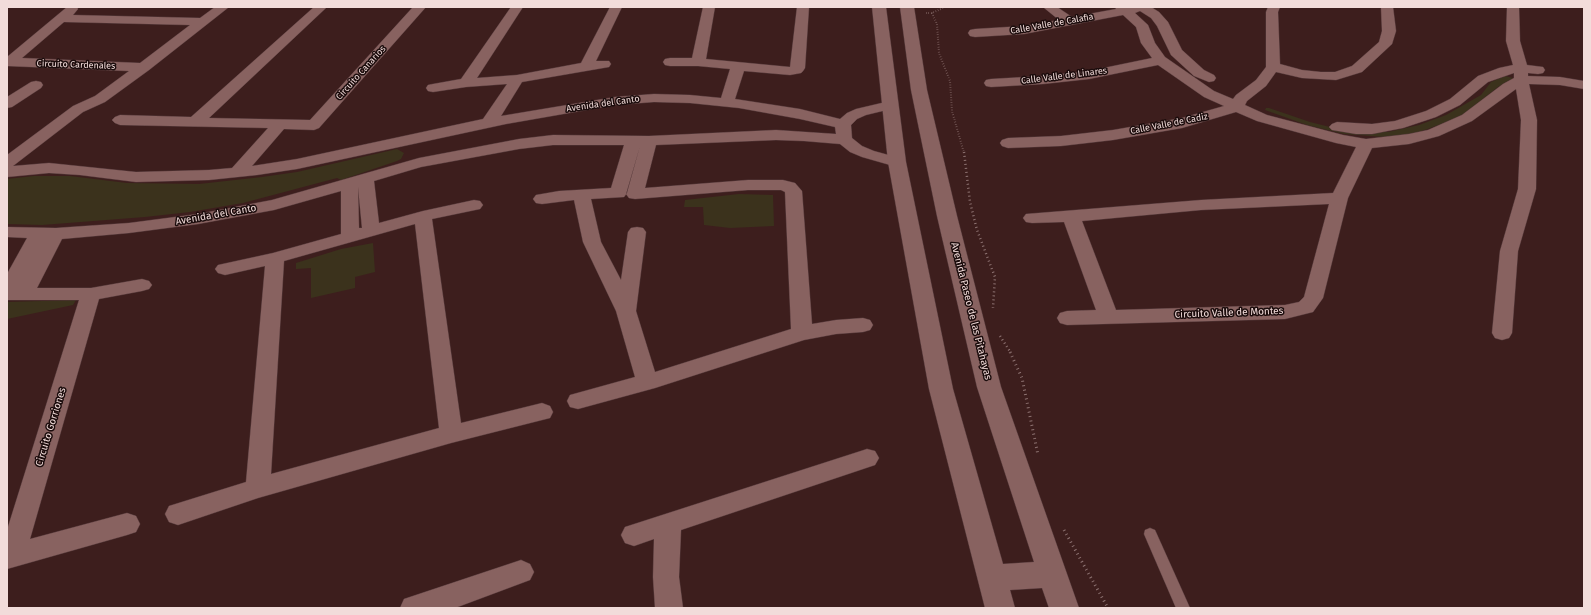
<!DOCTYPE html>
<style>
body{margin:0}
#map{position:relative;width:1591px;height:615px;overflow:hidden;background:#3d1e1d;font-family:"Fira Sans",sans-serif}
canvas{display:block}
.frame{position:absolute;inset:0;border:8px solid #f2dcda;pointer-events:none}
</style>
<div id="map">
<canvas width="1591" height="615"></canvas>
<div class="frame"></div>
</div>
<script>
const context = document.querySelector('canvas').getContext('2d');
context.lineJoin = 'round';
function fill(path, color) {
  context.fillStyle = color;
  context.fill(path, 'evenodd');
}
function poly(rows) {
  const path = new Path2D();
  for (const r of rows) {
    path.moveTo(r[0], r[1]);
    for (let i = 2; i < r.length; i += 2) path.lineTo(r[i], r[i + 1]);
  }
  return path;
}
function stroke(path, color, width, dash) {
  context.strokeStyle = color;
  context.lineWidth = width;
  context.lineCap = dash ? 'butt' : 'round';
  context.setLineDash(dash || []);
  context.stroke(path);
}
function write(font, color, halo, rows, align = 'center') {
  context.font = font + ' "Fira Sans",sans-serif';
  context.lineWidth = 3;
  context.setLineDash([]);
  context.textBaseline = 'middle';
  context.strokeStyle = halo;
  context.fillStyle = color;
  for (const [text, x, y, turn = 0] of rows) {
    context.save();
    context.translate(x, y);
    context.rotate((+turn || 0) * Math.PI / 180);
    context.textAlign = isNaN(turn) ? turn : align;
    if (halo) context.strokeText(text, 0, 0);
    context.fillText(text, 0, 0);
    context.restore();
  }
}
fill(poly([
 [1505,76,1513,78,1498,87,1460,117,1414,134,1384,137,1344,134,1307,125,1265,110,1266,108,1269,108,1310,122,1338,129,1388,132,1419,125,1446,115,1481,95,1491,82],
 [397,149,404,153,401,159,397,161,341,180,337,178,243,203,190,212,145,217,42,225,7,224,7,179,34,176,70,176,127,183,199,184,262,177,297,172],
 [739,194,773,195,774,226,730,228,704,225,703,207,684,207,685,200],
 [373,243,375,272,355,277,355,288,311,298,311,268,296,269,296,263,341,249],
 [76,300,73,305,7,319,7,302]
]), '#3b321c');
const service = poly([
 [1150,528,1155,530,1190,608,1176,608,1144,534,1145,530,1150,528]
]);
const minor = poly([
 [67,7,77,7,78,9,73,15,200,18,215,7,229,7,149,70,105,102,83,112,13,166,49,163,136,172,209,170,232,168,268,128,120,125,115,123,112,120,115,117,120,115,191,117,314,7,327,7,209,118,310,120,413,7,426,7,319,128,314,130,284,129,252,166,297,159,483,119,507,84,466,87,433,92,428,91,426,88,428,85,433,84,461,79,511,7,523,7,477,78,517,75,581,63,610,7,622,7,596,61,609,61,611,64,609,67,522,82,501,116,615,97,654,94,690,95,721,98,730,69,698,66,670,66,665,65,663,62,665,59,670,58,692,58,703,7,715,7,706,59,790,67,797,7,809,7,805,68,803,71,801,73,790,75,744,71,735,99,800,109,840,119,847,113,856,109,890,101,895,102,897,105,895,108,866,115,857,119,851,125,852,138,862,146,874,151,903,159,905,162,903,165,897,167,862,157,850,152,840,144,804,141,776,140,656,145,645,188,748,180,783,180,795,183,802,191,812,324,836,320,863,318,870,320,873,325,870,330,863,332,836,334,804,340,655,388,578,409,570,407,567,401,570,395,635,377,616,311,583,242,574,200,542,204,536,203,533,199,536,195,559,191,611,188,624,145,553,145,519,149,421,167,374,181,379,223,423,211,474,200,480,201,483,205,480,209,432,219,461,423,542,403,550,406,553,412,550,418,451,443,258,498,178,525,169,522,165,514,169,506,246,482,265,266,225,275,218,273,215,269,218,265,273,253,341,234,341,191,274,210,198,224,129,233,62,239,37,288,91,288,142,279,149,281,152,285,149,289,142,291,99,299,30,539,127,513,136,516,140,524,136,532,127,535,7,569,7,530,79,300,7,300,7,274,27,238,7,237,7,227,56,228,129,223,198,214,272,200,419,158,519,139,553,135,649,136,776,130,836,134,835,127,800,119,739,108,690,103,654,102,615,105,506,124,297,169,257,175,209,180,136,182,80,175,49,173,7,177,7,155,73,106,95,96,129,71,7,66,7,57,67,7],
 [64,22,190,25,140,63,22,58,64,22],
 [640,146,626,194,629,198,635,199,748,190,781,190,785,192,791,329,655,372,636,311,646,232,643,228,637,227,631,228,628,232,621,280,601,242,591,199,624,197,627,193,640,146],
 [358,187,362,228,359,228,358,187],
 [415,224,439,428,271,474,284,261,415,224],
 [1043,7,1057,7,1072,17,1116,9,1115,7,1151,7,1159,12,1168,22,1182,50,1204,70,1214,75,1216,78,1214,81,1209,82,1194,76,1171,55,1157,26,1151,18,1140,11,1135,13,1148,25,1155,43,1165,57,1214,91,1233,99,1236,95,1256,80,1266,67,1266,12,1268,7,1280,7,1278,12,1280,64,1302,70,1321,72,1335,72,1352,66,1379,42,1382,31,1381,7,1393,7,1396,31,1392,44,1362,72,1336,80,1302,78,1276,72,1266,86,1247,101,1245,105,1267,115,1343,135,1366,139,1409,134,1428,130,1462,115,1503,84,1514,78,1514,73,1488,82,1460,105,1436,117,1403,128,1372,134,1356,134,1332,130,1329,127,1332,124,1337,122,1372,124,1395,121,1426,111,1450,99,1478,76,1499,68,1513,65,1506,41,1507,7,1519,7,1520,41,1527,65,1543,67,1545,70,1543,73,1538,74,1528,73,1528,76,1560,77,1584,81,1584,89,1560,85,1529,84,1537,120,1536,189,1518,251,1512,333,1509,338,1502,340,1495,338,1492,333,1500,251,1518,189,1521,120,1516,89,1472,121,1439,136,1409,144,1372,148,1348,198,1323,298,1313,312,1285,319,1067,325,1060,323,1057,318,1060,313,1067,311,1096,310,1064,222,1032,223,1026,222,1023,218,1026,214,1201,200,1333,193,1356,147,1336,143,1257,121,1236,112,1182,128,1113,140,1061,146,1008,148,1002,146,1000,143,1002,140,1008,138,1061,136,1113,130,1182,118,1224,106,1204,97,1158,65,1089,79,1043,84,991,87,986,86,984,83,986,80,991,79,1043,76,1089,71,1152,58,1141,43,1136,27,1123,15,1024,34,975,37,970,36,968,33,970,30,975,29,1024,26,1059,20,1043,7],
 [1329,204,1304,297,1299,302,1285,305,1116,310,1082,221,1201,210,1329,204],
 [36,81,41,82,43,85,41,88,12,107,7,108,7,97,31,82,36,81],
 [867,449,875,451,879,458,875,465,681,530,679,577,683,608,655,608,653,577,654,539,634,546,625,543,621,535,625,527,867,449],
 [521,560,530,564,534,572,530,580,455,608,400,608,404,599,521,560]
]);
const tertiary = poly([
 [872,7,886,7,906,162,953,389,1003,564,1034,562,977,387,937,216,911,90,900,7,914,7,927,90,957,216,1001,387,1079,608,1049,608,1042,588,1010,590,1015,608,985,608,929,389,888,162,872,7]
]);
stroke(service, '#54393a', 1);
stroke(minor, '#54393a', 1);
stroke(tertiary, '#54393a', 1);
stroke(poly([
 [926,13,932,13,945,7],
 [932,13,937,24,939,53,950,81,952,111,964,153]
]), '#8d7271', 2, [0.5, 2]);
stroke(poly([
 [964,152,970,202,977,230,995,277,993,308],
 [1000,336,1011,353]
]), '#8d7271', 2.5, [1, 3]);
stroke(poly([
 [1010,352,1022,378,1038,455],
 [1064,530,1108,608]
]), '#8d7271', 3, [1, 3.5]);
fill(service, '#886260');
fill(minor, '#886260');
fill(tertiary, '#886260');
write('9px', '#f2dcda', '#1b0c0c', [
 ["Calle Valle de Calafia",1052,24,-10],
 ["Circuito Cardenales",76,65,2],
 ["Circuito Canarios",361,73,-48],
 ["Calle Valle de Linares",1064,76,-7],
 ["Avenida del Canto",603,104,-8],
 ["Calle Valle de Cadiz",1169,124,-11]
]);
write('10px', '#f2dcda', '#1b0c0c', [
 ["Avenida del Canto",216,215,-10],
 ["Avenida Paseo de las Pitahayas",971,311,76],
 ["Circuito Valle de Montes",1229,313,-2],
 ["Circuito Gorriones",51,427,-73]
]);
</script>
